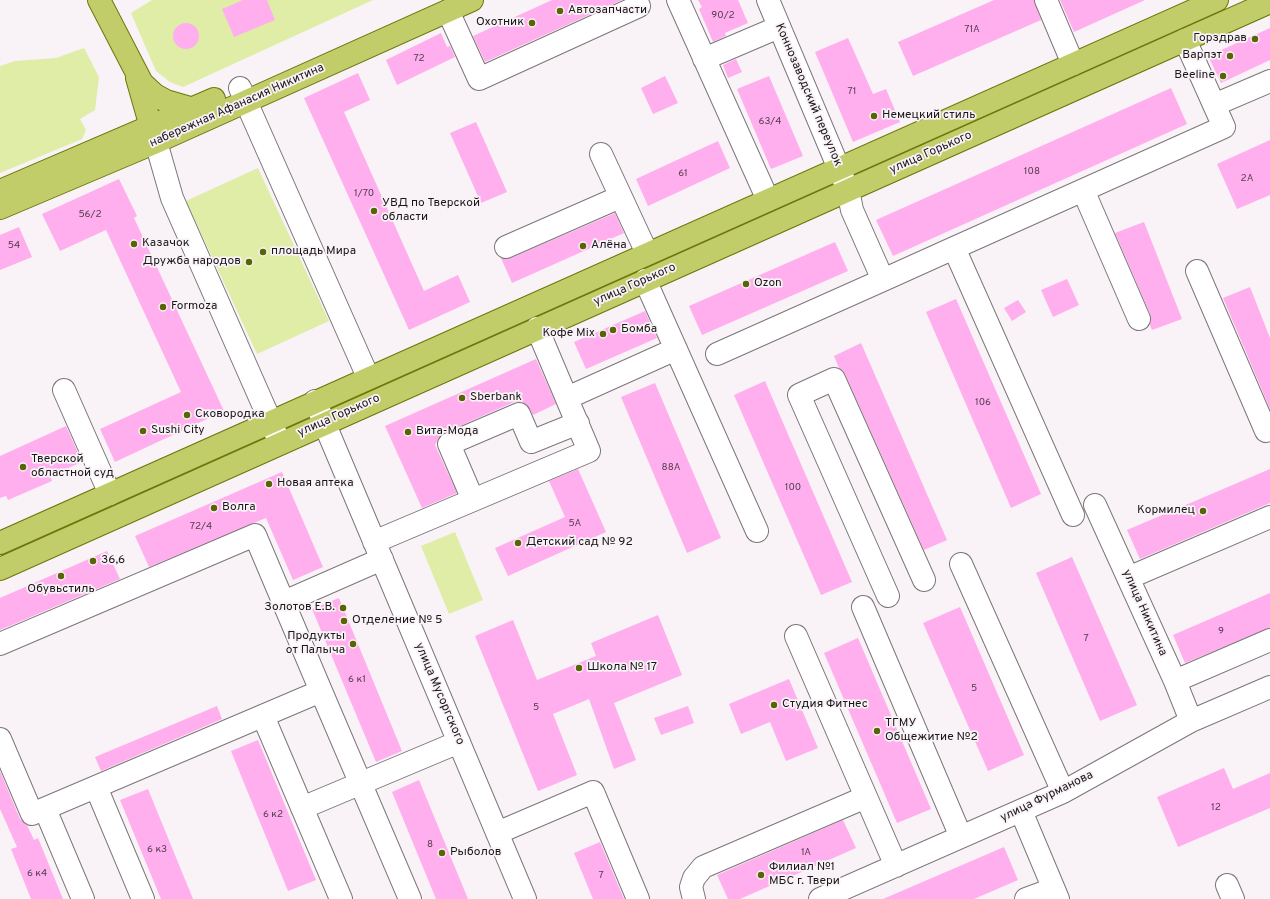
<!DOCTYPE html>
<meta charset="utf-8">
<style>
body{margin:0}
canvas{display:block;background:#f9f2f7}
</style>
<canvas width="1270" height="899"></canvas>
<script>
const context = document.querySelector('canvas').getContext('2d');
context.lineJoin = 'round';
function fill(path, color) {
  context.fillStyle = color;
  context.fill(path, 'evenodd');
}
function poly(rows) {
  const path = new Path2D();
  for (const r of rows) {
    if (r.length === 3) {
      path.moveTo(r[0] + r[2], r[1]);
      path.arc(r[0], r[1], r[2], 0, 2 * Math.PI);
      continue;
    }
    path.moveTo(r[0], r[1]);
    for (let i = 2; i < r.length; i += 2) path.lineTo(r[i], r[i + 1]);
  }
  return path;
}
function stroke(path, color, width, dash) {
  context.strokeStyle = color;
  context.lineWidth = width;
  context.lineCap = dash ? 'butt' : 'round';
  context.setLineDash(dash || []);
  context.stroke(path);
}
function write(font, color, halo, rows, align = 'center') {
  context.font = font + ' Overpass,sans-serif';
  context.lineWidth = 3.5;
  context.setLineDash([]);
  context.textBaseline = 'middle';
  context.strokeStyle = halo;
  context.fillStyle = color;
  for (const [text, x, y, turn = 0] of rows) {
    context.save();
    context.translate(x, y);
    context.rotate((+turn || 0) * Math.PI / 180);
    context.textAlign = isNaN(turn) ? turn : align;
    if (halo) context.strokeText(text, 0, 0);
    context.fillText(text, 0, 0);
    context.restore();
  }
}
fill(poly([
 [152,0,373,0,183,87,170,82,156,71,131,13],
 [84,48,99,77,95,110,80,119,86,130,82,139,0,173,0,66,15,61,56,58],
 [258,168,329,321,257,354,186,201],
 [455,532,483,600,449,614,421,546]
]), '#dfeda7');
fill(poly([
 [243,0,267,0,275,20,234,37,222,9],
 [552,0,622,0,485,62,473,36],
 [698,0,738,0,748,23,725,33,726,36,713,42,699,9,702,7],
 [994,0,1034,0,1041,20,913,76,898,42],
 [1060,0,1145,0,1074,32],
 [186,36,13],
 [1270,28,1270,60,1221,83,1208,56],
 [441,33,447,47,450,46,455,57,397,85,386,60],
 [848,38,873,94,886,89,900,122,853,142,815,52],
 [736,59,742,72,728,78,723,65],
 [358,73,370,100,344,112,424,291,458,275,470,302,409,330,304,98],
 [665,76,678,103,653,114,641,88],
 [769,76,803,156,771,169,737,89],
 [1171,88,1187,124,893,256,876,220],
 [476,122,507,192,481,203,450,133],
 [1270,140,1270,195,1237,209,1217,164],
 [718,141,730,168,648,206,636,179],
 [119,179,137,216,134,218,224,411,115,462,100,429,181,392,106,230,60,251,42,214],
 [615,213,624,233,512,283,501,258,511,258],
 [1144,222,1182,319,1152,330,1150,325,1150,314,1115,233],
 [19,227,32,257,0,270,0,235],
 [835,242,848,271,702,335,689,306],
 [1067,279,1079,305,1053,317,1041,290],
 [1250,287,1270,338,1270,409,1223,298],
 [956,299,1041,494,1011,508,926,312],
 [1018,300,1026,312,1012,321,1004,308],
 [645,311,657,338,586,369,574,342],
 [861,343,947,540,924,550,845,374,839,368,834,356],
 [536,359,556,404,533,415,526,404,521,402,514,402,444,433,439,437,435,445,457,493,422,508,385,426],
 [765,381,852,582,821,595,734,395],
 [655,383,721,538,687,553,621,397],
 [66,426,82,462,50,476,52,481,8,500,6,496,0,498,0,456],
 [578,469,606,532,508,576,495,548,565,517,549,481],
 [1270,469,1270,503,1140,559,1127,530],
 [282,472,323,567,293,580,266,518,149,567,135,536],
 [107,551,120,579,0,630,0,598],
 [1072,557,1137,705,1100,721,1036,573],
 [1270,593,1270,628,1185,663,1173,635],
 [339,598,402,751,376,762,312,609],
 [960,607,1024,755,988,771,923,623],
 [658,615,682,675,614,703,636,760,614,769,589,699,553,714,577,775,538,791,475,636,513,620,537,680,596,656,591,643],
 [858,638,931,809,897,823,824,653],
 [789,679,818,748,786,761,770,722,741,734,729,704],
 [217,706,222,719,101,771,95,757],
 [688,706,694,723,661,735,654,718],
 [258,740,316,880,288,891,231,751],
 [1224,768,1233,789,1270,773,1270,808,1178,847,1157,797],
 [0,771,20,819,27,825,34,840,38,838,63,899,31,899,11,849,17,847,0,809],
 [419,780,468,899,436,899,392,792],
 [148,789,193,899,161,899,120,800],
 [843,820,856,848,740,899,728,899,717,875],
 [600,842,624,899,593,899,574,853],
 [1004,847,1018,880,974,899,883,899]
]), '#ffafee');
const minor = poly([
 [678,0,768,200],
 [768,0,848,190,852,210,883,280,954,248,1073,515],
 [1046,0,1073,64],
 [448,11,479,79,639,6],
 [704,59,779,27],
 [240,88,368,377],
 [1214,105,1270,81],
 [156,142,172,198,280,443],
 [601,154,647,253],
 [1083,190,1139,319],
 [506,247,620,197],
 [954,248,1224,127,1185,40],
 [1197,271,1266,431],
 [645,280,757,531],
 [717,354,883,280],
 [64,390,110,494],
 [567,398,676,349],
 [315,401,525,899],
 [473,500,449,444,519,414,531,442,578,423],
 [1095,505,1175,681,1191,721],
 [374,542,589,451,537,328],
 [961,564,1063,792],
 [1128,578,1270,517],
 [888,596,799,395,834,379,924,580],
 [284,602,382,559],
 [863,607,961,837],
 [796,636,896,866],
 [0,644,255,535,321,691],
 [1175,681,1270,640],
 [263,716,341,899],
 [0,739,32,814,321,691,410,899],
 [96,787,143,899],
 [302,808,459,742],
 [45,809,83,899],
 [1021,811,1058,899],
 [497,833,593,792,638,899],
 [1227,885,1233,899],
 [694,899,691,887,694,878,703,867,866,797],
 [820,899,1063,792,1191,721,1270,687],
 [1026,899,1053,889]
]);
const major = poly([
 [99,0,142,83,155,95,166,101,197,110],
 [137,78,155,141],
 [0,191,214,99],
 [0,208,156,142,472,0],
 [0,543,1217,0],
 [0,569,1270,2]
]);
stroke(minor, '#7c757a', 24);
stroke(major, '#6c770b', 24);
stroke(minor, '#fff', 22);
stroke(major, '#c1cd68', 22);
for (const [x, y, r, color] of [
 [560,11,4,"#586405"],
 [532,23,4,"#586405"],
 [1255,39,4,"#586405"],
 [1230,56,4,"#586405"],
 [1223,76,4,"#586405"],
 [874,116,4,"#586405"],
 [374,211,4,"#586405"],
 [134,244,4,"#586405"],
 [583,246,4,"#586405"],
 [263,252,4,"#586405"],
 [249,262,4,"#586405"],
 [746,284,4,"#586405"],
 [163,307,4,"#586405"],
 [613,330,4,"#586405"],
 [603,334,4,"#586405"],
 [462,398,4,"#586405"],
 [187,415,4,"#586405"],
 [143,431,4,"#586405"],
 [408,432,4,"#586405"],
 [23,467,4,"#586405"],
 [269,484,4,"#586405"],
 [214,508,4,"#586405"],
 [1203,511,4,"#586405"],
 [518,543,4,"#586405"],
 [93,561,4,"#586405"],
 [61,576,4,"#586405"],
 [343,608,4,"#586405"],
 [344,621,4,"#586405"],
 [353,644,4,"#586405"],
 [579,668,4,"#586405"],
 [774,705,4,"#586405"],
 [877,731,4,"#586405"],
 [442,853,4,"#586405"],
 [761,875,4,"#586405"]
]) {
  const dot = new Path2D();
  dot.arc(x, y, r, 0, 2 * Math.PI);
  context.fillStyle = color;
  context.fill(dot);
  stroke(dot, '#f9f2f7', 1.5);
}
write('10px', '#523d4e', null, [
 ["90/2",723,16],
 ["71А",972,30],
 ["72",419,59],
 ["71",852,92],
 ["63/4",770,122],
 ["108",1032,172],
 ["61",683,174],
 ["2А",1247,179],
 ["1/70",364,194],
 ["56/2",90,215],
 ["54",14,246],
 ["106",983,403],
 ["88А",671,468],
 ["100",793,488],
 ["5А",575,524],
 ["72/4",201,527],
 ["9",1221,632],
 ["7",1086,639],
 ["6 к1",357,680],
 ["5",974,689],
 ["5",536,708],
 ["12",1216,808],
 ["6 к2",273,815],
 ["8",430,845],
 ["6 к3",157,850],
 ["1А",806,853],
 ["6 к4",37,874],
 ["7",601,876]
]);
write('12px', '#191719', '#f9f2f7', [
 ["Автозапчасти",568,11],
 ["Охотник",524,23,"right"],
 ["Горздрав",1247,39,"right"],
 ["Варпэт",1222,56,"right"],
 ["Beeline",1215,76,"right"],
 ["Немецкий стиль",882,116],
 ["УВД по Тверской",382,204],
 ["области",382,218],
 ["Казачок",142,244],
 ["Алёна",591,246],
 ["площадь Мира",271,252],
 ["Дружба народов",241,262,"right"],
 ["Ozon",754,284],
 ["Formoza",171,307],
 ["Бомба",621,330],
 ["Кофе Mix",595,334,"right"],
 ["Sberbank",470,398],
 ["Сковородка",195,415],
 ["Sushi City",151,431],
 ["Вита-Мода",416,432],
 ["Тверской",31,460],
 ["областной суд",31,474],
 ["Новая аптека",277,484],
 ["Волга",222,508],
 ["Кормилец",1195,511,"right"],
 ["Детский сад № 92",526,543],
 ["36,6",101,561],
 ["Обувьстиль",61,590,"center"],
 ["Золотов Е.В.",335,608,"right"],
 ["Отделение № 5",352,621],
 ["Продукты",345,637,"right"],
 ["от Палыча",345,651,"right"],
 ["Школа № 17",587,668],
 ["Студия Фитнес",782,705],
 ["ТГМУ",885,724],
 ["Общежитие №2",885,738],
 ["Рыболов",450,853],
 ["Филиал №1",769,868],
 ["МБС г. Твери",769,882]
], 'left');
write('12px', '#191719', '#f9f2f7', [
 ["Коннозаводский переулок",808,95,67],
 ["набережная Афанасия Никитина",237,106,-24],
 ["улица Горького",931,153,-24],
 ["улица Горького",635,285,-24],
 ["улица Горького",339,416,-24],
 ["улица Никитина",1144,613,66],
 ["улица Мусоргского",439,694,67],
 ["улица Фурманова",1047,797,-26]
]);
</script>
